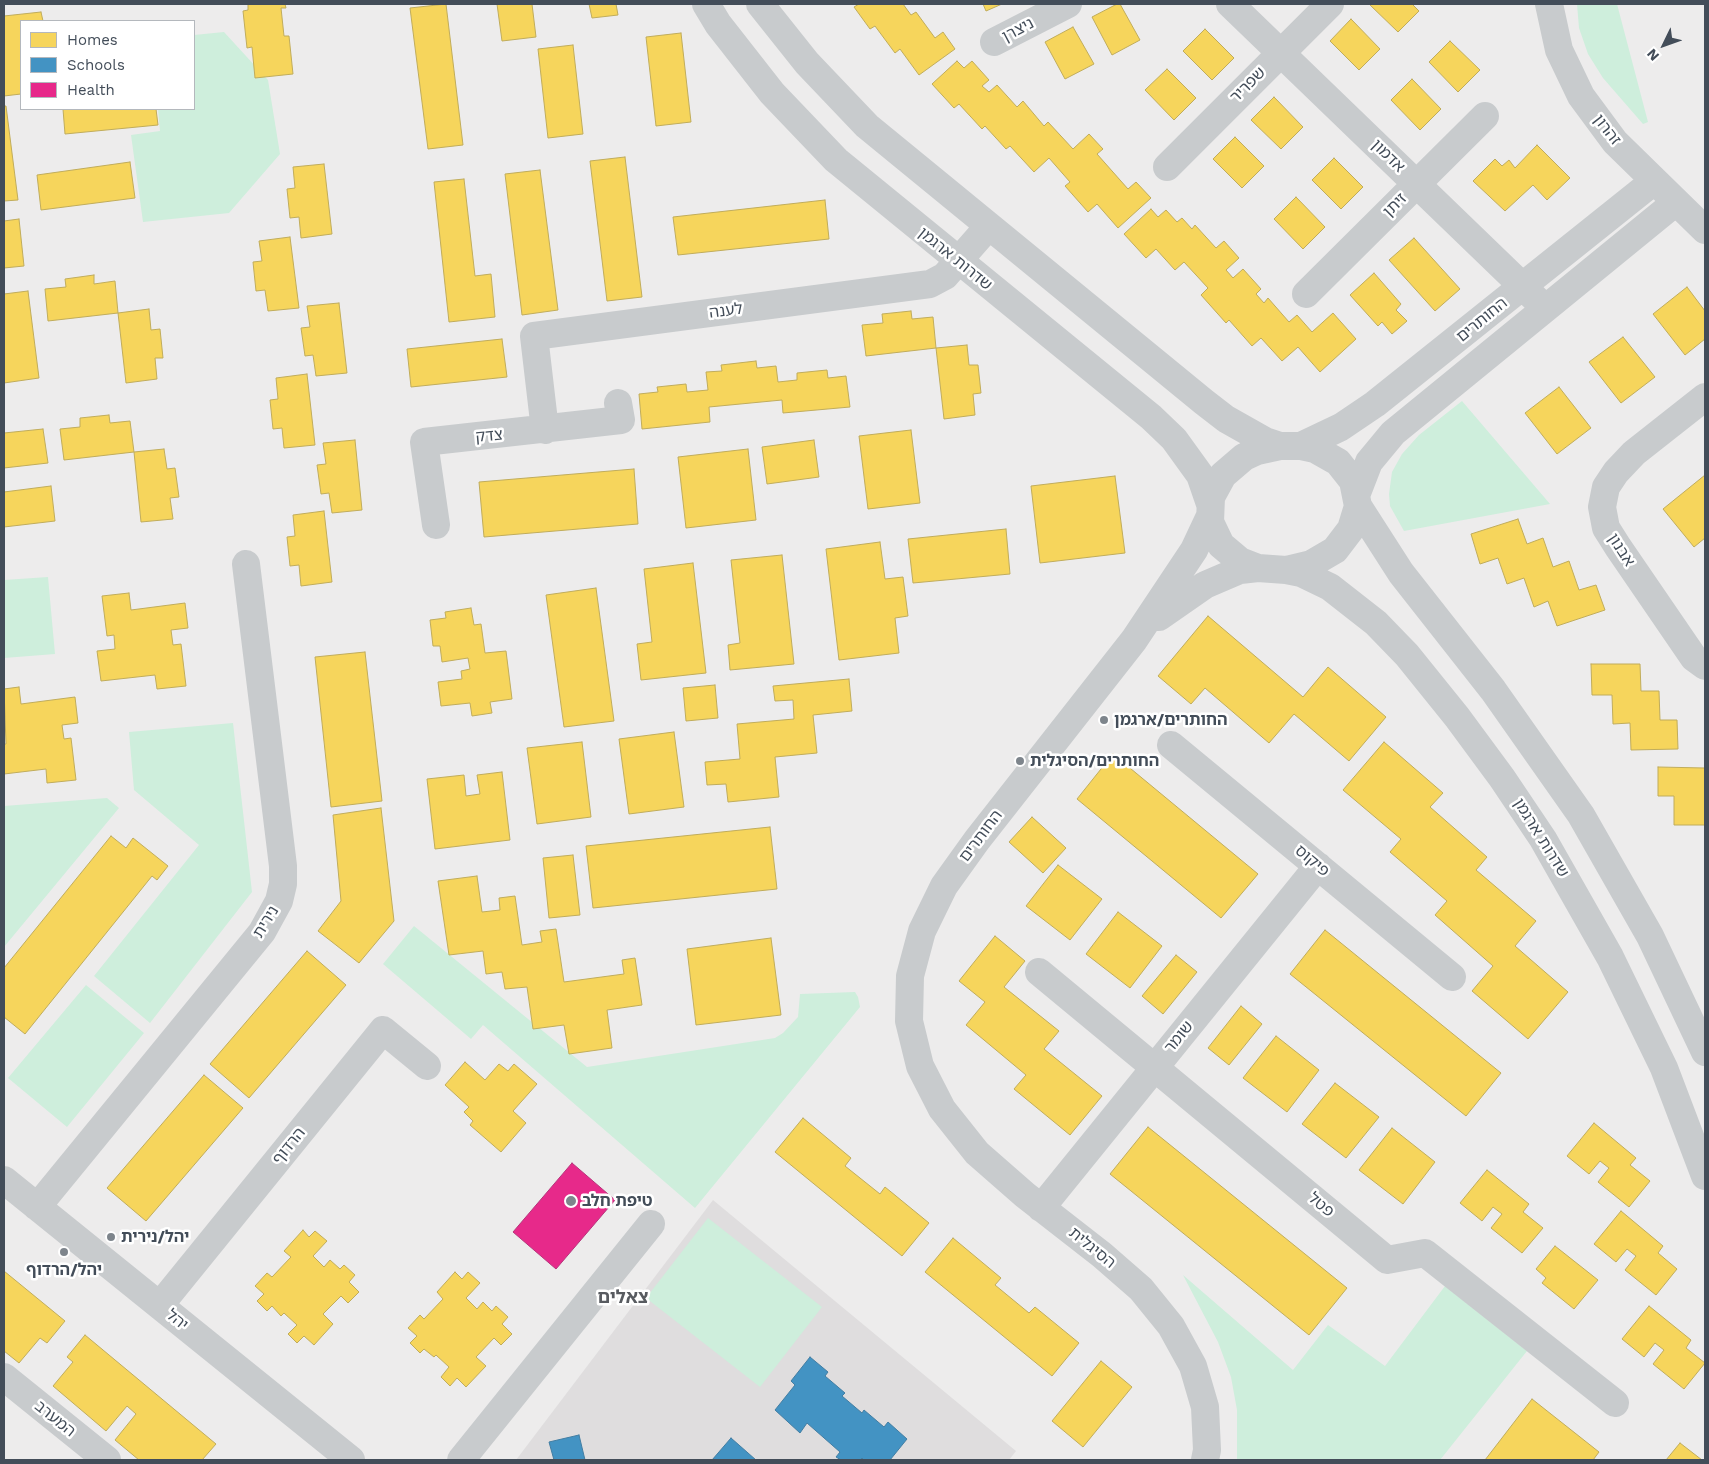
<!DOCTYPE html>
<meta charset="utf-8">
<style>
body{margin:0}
#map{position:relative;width:1709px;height:1464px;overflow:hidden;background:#edecec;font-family:"Work Sans",sans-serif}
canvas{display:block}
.frame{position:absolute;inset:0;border:5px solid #434d59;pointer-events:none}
.legend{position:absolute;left:20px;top:20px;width:175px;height:90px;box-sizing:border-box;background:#fff;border:1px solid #b4b8bd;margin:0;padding:6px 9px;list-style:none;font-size:15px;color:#434d59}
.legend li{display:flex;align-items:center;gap:10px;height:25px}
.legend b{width:25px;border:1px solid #b4b8bd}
.north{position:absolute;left:1639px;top:20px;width:50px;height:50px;-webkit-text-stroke:4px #fff;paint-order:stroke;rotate:228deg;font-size:14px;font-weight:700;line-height:20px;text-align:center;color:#434d59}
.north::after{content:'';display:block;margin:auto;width:18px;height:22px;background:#434d59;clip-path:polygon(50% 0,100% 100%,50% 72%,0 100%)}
</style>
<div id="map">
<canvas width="1709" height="1464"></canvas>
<div class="frame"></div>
<ul class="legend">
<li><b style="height:14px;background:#f6d55c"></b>Homes</li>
<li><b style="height:14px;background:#4393c3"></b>Schools</li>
<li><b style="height:14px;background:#e7298a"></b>Health</li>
</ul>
<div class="north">N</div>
</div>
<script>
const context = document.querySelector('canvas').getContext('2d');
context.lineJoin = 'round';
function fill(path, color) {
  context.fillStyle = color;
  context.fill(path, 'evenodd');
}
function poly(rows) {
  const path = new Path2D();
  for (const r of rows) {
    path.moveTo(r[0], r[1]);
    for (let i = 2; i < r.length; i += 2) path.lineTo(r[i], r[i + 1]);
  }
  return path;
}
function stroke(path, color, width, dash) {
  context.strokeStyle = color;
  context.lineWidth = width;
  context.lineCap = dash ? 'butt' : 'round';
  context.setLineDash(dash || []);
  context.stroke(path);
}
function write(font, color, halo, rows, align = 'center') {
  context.font = font + ' "Work Sans","Noto Sans Hebrew",sans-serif';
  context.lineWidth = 5;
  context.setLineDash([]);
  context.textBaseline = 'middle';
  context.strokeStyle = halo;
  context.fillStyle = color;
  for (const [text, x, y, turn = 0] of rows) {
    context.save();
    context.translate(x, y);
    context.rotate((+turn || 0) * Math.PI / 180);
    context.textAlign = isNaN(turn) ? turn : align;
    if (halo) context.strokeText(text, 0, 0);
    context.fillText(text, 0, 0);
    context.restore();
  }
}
fill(poly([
 [713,1200,1016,1451,1009,1460,516,1460]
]), '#dfddde');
fill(poly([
 [1577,4,1617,4,1648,122,1643,124,1603,78,1588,54,1579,28],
 [224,32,268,80,280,154,229,213,143,222,131,135,160,131,158,109,194,109,194,35],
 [1462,401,1550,504,1404,531,1390,506,1389,494,1392,472,1402,454,1419,435],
 [48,577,55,654,4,658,4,580],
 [233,723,252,892,150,1023,94,976,199,845,134,790,129,732],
 [107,798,119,808,4,947,4,806],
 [414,926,587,1067,775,1038,783,1033,798,1017,800,994,855,992,858,997,860,1007,695,1208,483,1025,471,1039,383,964],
 [86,985,144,1033,67,1127,8,1078],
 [708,1218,822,1307,760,1387,646,1298],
 [1183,1275,1293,1370,1328,1325,1385,1366,1445,1286,1527,1351,1440,1460,1237,1460,1237,1410,1231,1377,1218,1342]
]), '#ceeedc');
const homes = poly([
 [248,4,285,4,286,8,281,8,284,36,289,36,293,74,255,78,252,47,247,48,243,11,248,10,248,4],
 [446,4,463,145,428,149,410,8,446,4],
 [497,4,532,4,536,37,502,41,497,4],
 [589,4,616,4,618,15,592,18,589,4],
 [859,4,903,4,911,15,916,12,935,38,943,32,955,49,919,75,900,49,895,53,875,26,870,29,854,7,859,4],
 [983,4,1002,4,986,11,983,4],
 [1117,4,1120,4,1140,40,1112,55,1092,17,1117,4],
 [1369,4,1412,4,1419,11,1398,32,1369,4],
 [41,12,43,21,21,21,21,94,4,96,4,16,41,12],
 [1351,19,1380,49,1359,70,1330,41,1351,19],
 [1073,27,1094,64,1065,79,1045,42,1073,27],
 [1205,29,1234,58,1212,80,1183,51,1205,29],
 [681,33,691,122,656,126,646,37,681,33],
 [1450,41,1480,70,1458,92,1429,62,1450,41],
 [573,45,583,134,548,138,538,49,573,45],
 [957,61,964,68,972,61,989,80,982,86,989,92,997,85,1017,107,1023,101,1044,126,1048,122,1073,149,1089,134,1103,149,1097,154,1128,189,1136,182,1151,198,1118,228,1097,204,1088,212,1065,186,1070,182,1049,158,1034,172,1010,146,1006,149,985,126,982,129,959,104,954,108,932,84,957,61],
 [1167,69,1196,98,1174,120,1145,90,1167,69],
 [1412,79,1441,109,1420,130,1391,100,1412,79],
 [1274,97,1303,127,1281,149,1251,120,1274,97],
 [4,106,6,106,18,200,4,201,4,106],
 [63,109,156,109,158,125,65,134,63,109],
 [1235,137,1264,166,1242,188,1213,159,1235,137],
 [1537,145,1570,178,1547,200,1533,185,1505,211,1473,181,1495,159,1502,166,1509,160,1515,168,1537,145],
 [625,157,642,297,607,301,590,161,625,157],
 [1334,158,1363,187,1341,209,1312,180,1334,158],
 [130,162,135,198,41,210,37,175,130,162],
 [324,164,332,234,301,238,299,217,290,218,287,189,295,188,293,167,324,164],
 [540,170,558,310,522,315,505,174,540,170],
 [464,179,475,276,491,274,495,317,449,322,434,182,464,179],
 [1296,197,1325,227,1303,249,1274,219,1296,197],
 [825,200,829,239,678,255,673,217,825,200],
 [1151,209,1158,217,1166,210,1177,222,1182,218,1192,229,1195,225,1216,248,1224,241,1239,258,1226,270,1233,278,1243,269,1261,289,1256,294,1264,303,1268,298,1289,322,1297,315,1312,332,1333,313,1356,339,1320,372,1298,347,1282,361,1261,338,1252,346,1229,320,1226,323,1201,295,1208,288,1184,262,1175,270,1156,249,1146,258,1124,234,1151,209],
 [19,219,24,266,4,268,4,221,19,219],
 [290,237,299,308,268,311,265,290,256,291,253,262,262,261,259,241,290,237],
 [1414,238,1460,289,1435,311,1389,260,1414,238],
 [1374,273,1401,304,1396,310,1407,321,1392,334,1382,322,1378,326,1350,295,1374,273],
 [94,275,94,284,115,281,118,313,48,321,45,289,66,287,65,279,94,275],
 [1687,287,1705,311,1705,339,1685,355,1653,314,1687,287],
 [28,291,39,378,4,383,4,294,28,291],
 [339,303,347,373,316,376,313,355,305,356,301,328,310,327,307,306,339,303],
 [149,309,151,330,160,329,163,358,155,358,157,379,126,383,118,313,149,309],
 [911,311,912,319,933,317,936,348,866,356,862,325,883,323,882,314,911,311],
 [1623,337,1655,377,1621,403,1589,362,1623,337],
 [502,339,507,377,411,387,407,349,502,339],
 [967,345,969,365,978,365,981,393,973,394,975,415,944,419,936,348,967,345],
 [756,361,757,368,776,366,778,382,797,380,797,373,827,370,828,378,846,376,850,407,783,413,782,400,709,407,710,422,642,429,639,394,658,392,657,387,686,384,687,392,708,390,706,372,722,371,721,365,756,361],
 [307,374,315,445,284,448,282,428,273,429,270,400,278,399,276,378,307,374],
 [1559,387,1591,428,1557,454,1525,413,1559,387],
 [109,415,110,423,130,421,134,452,64,460,60,429,80,427,80,418,109,415],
 [43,429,48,463,4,468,4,433,43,429],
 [911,430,920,503,868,509,859,436,911,430],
 [355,440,362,510,332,513,329,493,321,494,317,465,326,464,323,443,355,440],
 [814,440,819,477,767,484,762,447,814,440],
 [164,449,167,469,175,468,179,497,170,498,173,519,141,522,134,452,164,449],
 [748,449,756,520,686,528,678,457,748,449],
 [634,469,638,524,484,537,479,482,634,469],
 [1705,475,1705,538,1694,547,1663,509,1705,475],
 [1115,476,1125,553,1040,563,1031,486,1115,476],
 [51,486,55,521,4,527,4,492,51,486],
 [324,511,332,582,301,586,299,565,290,566,287,537,295,536,293,515,324,511],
 [1518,519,1527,544,1543,538,1553,567,1569,561,1579,590,1596,585,1605,610,1557,626,1548,601,1534,607,1524,578,1507,584,1498,558,1480,564,1471,534,1518,519],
 [1006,529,1010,574,913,583,908,539,1006,529],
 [880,542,885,579,903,577,908,616,895,618,899,653,839,660,826,549,880,542],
 [782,555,794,664,730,670,728,645,740,643,731,560,782,555],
 [693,563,706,673,641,680,637,644,652,642,644,569,693,563],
 [596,588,614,721,564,727,546,595,596,588],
 [129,593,131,610,185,603,188,628,171,630,173,645,181,644,186,686,157,689,155,675,101,681,97,651,115,649,114,635,107,636,102,596,129,593],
 [471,608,474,625,481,624,485,653,506,651,512,699,490,702,492,713,472,716,470,703,441,706,438,682,462,679,461,671,470,669,468,658,442,662,440,646,433,646,430,620,446,618,445,612,471,608],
 [1208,616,1303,697,1328,667,1386,717,1349,761,1294,714,1269,743,1205,688,1191,704,1158,676,1208,616],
 [365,652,382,801,331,807,315,657,365,652],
 [1591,664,1640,664,1641,691,1659,691,1660,720,1677,720,1678,749,1631,750,1630,723,1613,724,1612,695,1592,695,1591,664],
 [849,679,852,711,813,715,817,753,775,757,779,797,728,802,726,784,707,785,705,762,740,759,737,724,794,719,793,700,775,701,773,686,849,679],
 [715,685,718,718,686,721,683,688,715,685],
 [19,687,21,704,75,697,78,723,62,725,64,739,71,738,76,780,47,783,46,769,4,774,4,744,6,744,4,689,19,687],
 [674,732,684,807,629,814,619,739,674,732],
 [582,742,591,817,537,824,527,748,582,742],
 [1384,742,1443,793,1430,807,1487,857,1476,870,1536,921,1515,946,1568,992,1528,1039,1472,991,1493,966,1435,915,1447,901,1390,852,1401,839,1343,790,1384,742],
 [1113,754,1258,874,1221,918,1077,799,1113,754],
 [1658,767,1705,768,1705,825,1674,825,1674,796,1658,796,1658,767],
 [502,772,510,840,435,849,427,779,464,775,466,796,480,794,477,775,502,772],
 [381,808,394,921,359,963,318,931,341,901,333,815,381,808],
 [1032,817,1066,848,1043,873,1009,842,1032,817],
 [770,827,777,889,593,908,586,846,770,827],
 [111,836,126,848,133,838,168,866,157,880,152,876,25,1034,4,1017,4,968,111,836],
 [573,855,580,915,549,918,543,858,573,855],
 [1058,865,1102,899,1070,940,1026,906,1058,865],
 [477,876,482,912,500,910,499,898,515,896,522,945,542,942,540,931,556,929,564,982,624,974,622,960,635,958,642,1005,607,1010,612,1048,569,1054,564,1025,533,1029,527,987,505,989,502,972,486,974,483,951,449,955,438,881,477,876],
 [1118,912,1162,946,1130,988,1086,954,1118,912],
 [1325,930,1501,1073,1466,1116,1290,974,1325,930],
 [995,936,1025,961,1004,987,1059,1031,1044,1049,1102,1096,1070,1135,1014,1089,1026,1075,966,1025,985,1002,959,981,995,936],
 [771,938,781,1015,696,1025,687,949,771,938],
 [307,951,346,985,249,1098,210,1064,307,951],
 [1176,955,1197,972,1163,1014,1142,996,1176,955],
 [1241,1006,1262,1024,1229,1065,1208,1048,1241,1006],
 [1276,1036,1319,1070,1287,1112,1243,1078,1276,1036],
 [465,1062,485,1080,499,1064,508,1071,514,1064,537,1084,513,1111,526,1123,501,1152,470,1125,473,1121,464,1112,469,1107,445,1085,465,1062],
 [204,1075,243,1108,146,1221,107,1188,204,1075],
 [1335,1083,1379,1117,1346,1158,1302,1124,1335,1083],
 [803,1118,851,1158,845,1166,880,1194,885,1187,929,1223,902,1256,775,1152,803,1118],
 [1594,1123,1636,1158,1630,1165,1650,1181,1629,1207,1598,1182,1609,1168,1600,1161,1589,1174,1567,1156,1594,1123],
 [1148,1127,1347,1288,1309,1335,1110,1174,1148,1127],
 [1392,1128,1435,1162,1403,1204,1359,1170,1392,1128],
 [1487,1170,1529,1204,1523,1212,1543,1228,1522,1253,1491,1228,1502,1214,1493,1207,1482,1221,1460,1203,1487,1170],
 [1621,1211,1663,1246,1658,1253,1677,1269,1656,1295,1625,1270,1636,1256,1627,1249,1616,1262,1594,1244,1621,1211],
 [303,1230,309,1237,315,1231,327,1241,313,1256,324,1267,330,1260,340,1269,344,1265,355,1275,349,1282,359,1292,348,1303,341,1296,323,1314,333,1324,314,1345,304,1336,297,1343,288,1334,297,1325,284,1313,281,1316,272,1306,267,1311,257,1301,264,1294,255,1286,267,1273,272,1277,291,1257,284,1251,303,1230],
 [953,1238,1001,1278,995,1285,1029,1313,1035,1307,1079,1343,1052,1376,925,1272,953,1238],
 [1555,1246,1598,1280,1574,1309,1542,1283,1546,1278,1536,1269,1555,1246],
 [4,1271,65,1321,47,1343,40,1338,19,1363,4,1351,4,1271],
 [455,1272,462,1279,468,1272,480,1283,466,1298,477,1309,483,1302,492,1311,496,1306,508,1317,502,1324,512,1334,501,1345,494,1338,476,1357,486,1366,466,1387,457,1378,450,1386,441,1377,449,1367,436,1355,434,1357,424,1349,420,1353,410,1343,417,1336,408,1328,420,1315,424,1319,443,1299,437,1292,455,1272],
 [1649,1306,1691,1340,1686,1348,1705,1363,1684,1389,1653,1364,1664,1350,1655,1343,1644,1357,1622,1339,1649,1306],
 [85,1335,216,1444,202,1460,139,1460,115,1440,136,1414,127,1406,106,1431,53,1386,73,1362,67,1357,85,1335],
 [1101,1361,1132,1387,1083,1447,1052,1421,1101,1361],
 [1532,1399,1599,1452,1593,1460,1485,1460,1532,1399],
 [1680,1443,1702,1460,1666,1460,1680,1443]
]);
fill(homes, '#f6d55c');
stroke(homes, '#c0ac5b', 1);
const schools = poly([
 [810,1357,828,1372,825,1376,845,1393,842,1396,862,1413,864,1410,884,1427,888,1422,907,1439,890,1460,864,1460,862,1458,860,1460,841,1460,836,1457,840,1452,807,1423,800,1433,775,1410,795,1385,791,1381,810,1357],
 [579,1435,585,1460,554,1460,549,1442,579,1435],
 [731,1438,756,1460,712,1460,731,1438]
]);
fill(schools, '#4393c3');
stroke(schools, '#437ea3', 1);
const health = poly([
 [572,1163,615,1200,556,1269,513,1232,572,1163]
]);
fill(health, '#e7298a');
stroke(health, '#b6347b', 1);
stroke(poly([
 [706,4,718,24,772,93,836,160,1151,417,1174,439,1200,475,1210,504],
 [760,4,807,63,867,126,1204,402,1226,419,1265,441,1280,446],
 [1230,4,1545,308],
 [1549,4,1559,50,1581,96,1615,142,1705,230],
 [994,42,1068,4],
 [1167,167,1330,4],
 [1306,294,1485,116],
 [1705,397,1634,453,1616,472,1606,487,1602,507,1606,528,1618,547,1694,658,1705,666],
 [545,430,534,336,930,284,945,276,988,227],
 [1280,446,1301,446,1315,449,1338,462,1353,481,1358,506,1351,529,1335,550,1311,564,1286,570,1258,568,1240,561,1221,545,1210,522,1211,497,1223,475,1244,457,1257,451,1280,446],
 [1301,446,1341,427,1375,404,1654,181],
 [1357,493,1369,462,1393,433,1676,202],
 [1358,506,1401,573,1493,690,1581,815,1650,936,1705,1052],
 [436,525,424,442,621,420,618,403],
 [1286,570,1301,573,1330,587,1376,623,1407,655,1457,717,1502,778,1543,839,1610,957,1664,1068,1705,1176],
 [1159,617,1205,585,1240,570,1258,568],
 [1171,745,1452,977],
 [1039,972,1387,1260,1425,1253,1615,1403],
 [4,1180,351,1460],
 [37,1207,262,932,279,901,283,884,283,866,246,564],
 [1041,1208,1318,866],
 [160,1305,383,1030,427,1066],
 [4,1377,107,1460],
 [461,1460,651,1224],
 [1205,1460,1207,1450,1205,1407,1193,1366,1171,1326,1141,1289,1102,1255,1025,1195,977,1153,942,1109,920,1066,909,1021,910,976,922,931,944,886,977,840,1134,640,1194,550,1210,516]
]), '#c8cbcd', 28);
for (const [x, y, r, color] of [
 [1104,720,5,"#7e858c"],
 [1020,761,5,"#7e858c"],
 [571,1201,6,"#7e858c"],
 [111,1237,5,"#7e858c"],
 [64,1252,5,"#7e858c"]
]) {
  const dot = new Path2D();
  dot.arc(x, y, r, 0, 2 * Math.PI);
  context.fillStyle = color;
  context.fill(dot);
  stroke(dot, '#fff', 2);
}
write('16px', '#434d59', '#fff', [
 ["ניצרן",1018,30,-28],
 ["שפריר",1248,85,-45],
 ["זהרון",1607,130,52],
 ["אדמון",1388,156,44],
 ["זיתן",1395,205,-45],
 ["שדרות ארגמן",955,259,39],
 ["לענה",726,311,-7],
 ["החותרים",1482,320,-39],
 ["צדק",489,436,-5],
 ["אבנון",1621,550,57],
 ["החותרים",981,836,-53],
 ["שדרות ארגמן",1541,838,58],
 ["פיקוס",1312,861,40],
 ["נירית",266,922,-58],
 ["שומר",1179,1037,-51],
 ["הרדוף",289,1146,-51],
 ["פטל",1321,1205,40],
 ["הסיגלית",1092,1248,39],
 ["יהל",177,1320,39],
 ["המערב",55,1419,39]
]);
write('bold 16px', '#434d59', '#fff', [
 ["החותרים/ארגמן",1114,720],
 ["החותרים/הסיגלית",1030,761],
 ["טיפת חלב",582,1201],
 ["יהל/נירית",121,1237],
 ["יהל/הרדוף",64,1270,"center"]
], 'left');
write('bold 18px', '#585b60', '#fff', [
 ["צאלים",623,1298]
]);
</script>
